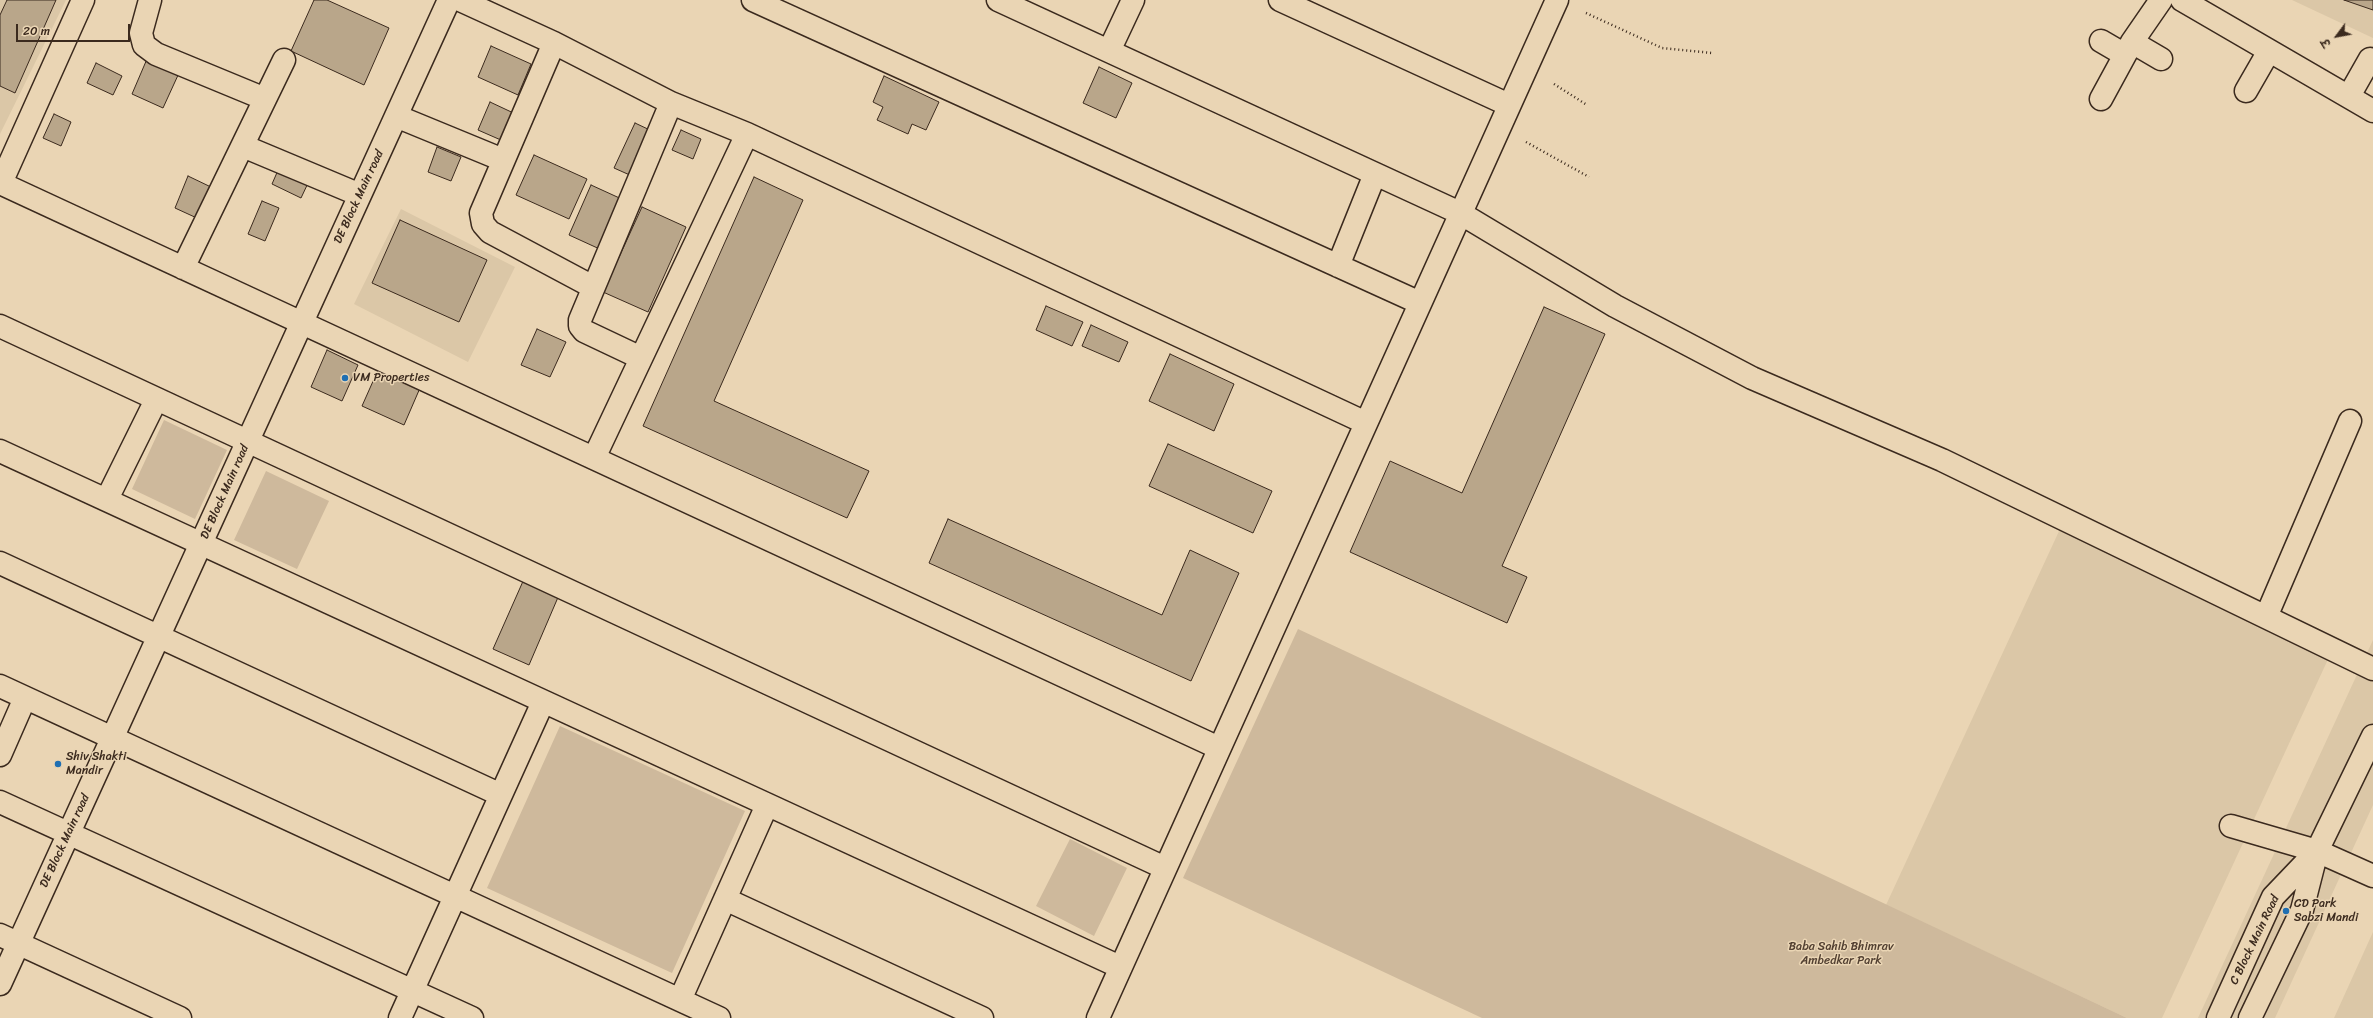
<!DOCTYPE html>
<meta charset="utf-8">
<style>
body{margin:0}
#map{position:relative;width:2373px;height:1018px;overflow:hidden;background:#ead5b4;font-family:Sriracha,"Playpen Sans Deva",sans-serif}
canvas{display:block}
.north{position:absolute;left:2317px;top:16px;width:40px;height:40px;-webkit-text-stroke:3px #ead5b4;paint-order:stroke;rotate:238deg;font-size:11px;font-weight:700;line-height:16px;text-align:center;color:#3b2a1e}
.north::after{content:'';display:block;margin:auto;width:14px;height:18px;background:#3b2a1e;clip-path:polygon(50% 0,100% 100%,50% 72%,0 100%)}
.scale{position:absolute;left:16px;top:24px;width:114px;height:18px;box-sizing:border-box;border:2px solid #3b2a1e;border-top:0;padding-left:5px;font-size:12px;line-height:14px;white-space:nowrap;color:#3b2a1e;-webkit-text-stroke:3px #ead5b4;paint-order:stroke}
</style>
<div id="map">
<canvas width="2373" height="1018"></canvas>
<div class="north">उ</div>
<div class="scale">20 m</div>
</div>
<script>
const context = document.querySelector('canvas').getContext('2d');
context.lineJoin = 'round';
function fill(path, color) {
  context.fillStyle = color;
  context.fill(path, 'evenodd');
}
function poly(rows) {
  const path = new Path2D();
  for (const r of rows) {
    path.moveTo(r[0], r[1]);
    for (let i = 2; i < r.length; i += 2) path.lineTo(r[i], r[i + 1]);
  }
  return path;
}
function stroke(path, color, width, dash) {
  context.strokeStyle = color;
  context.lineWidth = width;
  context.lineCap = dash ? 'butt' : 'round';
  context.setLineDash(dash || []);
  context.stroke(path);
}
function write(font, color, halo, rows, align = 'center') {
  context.font = font + ' Sriracha,sans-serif';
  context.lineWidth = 3;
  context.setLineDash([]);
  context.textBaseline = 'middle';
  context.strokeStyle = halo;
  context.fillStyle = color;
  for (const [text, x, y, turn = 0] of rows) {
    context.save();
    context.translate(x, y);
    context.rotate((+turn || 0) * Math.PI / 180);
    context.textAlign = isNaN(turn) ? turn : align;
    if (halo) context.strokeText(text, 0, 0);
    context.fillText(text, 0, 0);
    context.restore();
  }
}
fill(poly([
 [0,0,66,0,0,134],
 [2292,0,2373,0,2373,38],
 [401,209,515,267,468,362,354,304],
 [2060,529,2330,655,2162,1018,2127,1018,1886,905],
 [2373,640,2373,805,2275,1018,2198,1018],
 [2373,932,2373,1018,2334,1018]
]), '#dbc7a7');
fill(poly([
 [164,420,227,450,195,519,132,489],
 [266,471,329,501,297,569,234,540],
 [1298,629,1809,868,2127,1018,1482,1018,1183,878],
 [560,726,745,811,672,973,487,888],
 [1070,839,1127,868,1094,936,1036,906]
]), '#ceb99c');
const building = poly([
 [7,0,56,0,15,93,0,86,0,15,7,0],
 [314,0,327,0,389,28,364,85,291,51,314,0],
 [2344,0,2373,0,2373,10,2344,0],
 [491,46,531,64,518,95,478,77,491,46],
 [147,59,179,73,163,108,132,94,147,59],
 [96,63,122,76,113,95,87,83,96,63],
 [1099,67,1132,83,1116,118,1083,103,1099,67],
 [884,76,939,102,926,130,912,124,908,134,877,120,883,107,873,102,884,76],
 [490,102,522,117,510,144,478,130,490,102],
 [54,114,71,122,61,146,43,138,54,114],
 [635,123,652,131,632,176,614,168,635,123],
 [681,130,701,139,693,159,672,150,681,130],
 [437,147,461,157,451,181,428,172,437,147],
 [534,155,587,179,569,219,516,195,534,155],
 [279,168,309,181,301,198,272,184,279,168],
 [188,176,213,188,199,219,175,208,188,176],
 [754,177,803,200,714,401,869,471,847,518,643,426,754,177],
 [591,185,626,201,604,251,569,235,591,185],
 [262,201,279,208,265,241,248,234,262,201],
 [642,207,686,227,648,312,603,292,642,207],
 [400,220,487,260,459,322,372,283,400,220],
 [1046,306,1083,322,1072,346,1036,330,1046,306],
 [1544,307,1605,334,1502,566,1527,577,1507,623,1350,552,1390,461,1462,493,1544,307],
 [1091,325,1128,342,1119,362,1082,346,1091,325],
 [537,329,566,342,550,377,521,365,537,329],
 [327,350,358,365,342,401,311,387,327,350],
 [1170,354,1234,384,1214,431,1149,401,1170,354],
 [378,370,420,388,404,425,362,406,378,370],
 [1168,444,1272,491,1253,533,1149,486,1168,444],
 [948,519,1162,615,1190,550,1239,573,1191,681,929,563,948,519],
 [524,579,559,595,529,665,493,649,524,579]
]);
fill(building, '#b9a68a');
stroke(building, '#3b2a1e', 1);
const minor = poly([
 [150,0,141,33,144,45,156,54,265,99],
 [460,0,554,43,671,103,747,134,1366,423],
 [753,0,1420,303],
 [998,0,1460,213,1615,306,1752,378,1942,460,2373,669],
 [1280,0,1509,105],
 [2182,0,2373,111],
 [2101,41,2125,55],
 [2132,42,2161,59],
 [554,43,481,213,483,224,490,232,593,287],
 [1109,51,1133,0],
 [2246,91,2269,51],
 [2349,96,2370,59],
 [2101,99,2132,42,2161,0],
 [396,116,503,160],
 [243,146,360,195],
 [0,183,1219,748],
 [1,183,83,0],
 [1338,266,1375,174],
 [183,268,284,60],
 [0,326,1165,868],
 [641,358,584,331,580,326,580,320,671,103],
 [0,451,1120,967],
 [594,458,747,134],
 [107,499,156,400],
 [0,563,501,795],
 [2266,617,2350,421],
 [0,686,719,1018],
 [0,755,25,698],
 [0,802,472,1018],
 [2231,826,2317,851,2373,876],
 [725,899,982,1018],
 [0,935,180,1018],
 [0,984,449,0],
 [680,1000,767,805],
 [400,1018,543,702],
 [1098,1018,1557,0],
 [2218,1018,2273,897,2316,852],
 [2250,1018,2302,910,2317,851,2373,736]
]);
stroke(minor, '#3b2a1e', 25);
stroke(poly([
 [1586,13,1662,48,1712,53],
 [1554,84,1587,105],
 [1526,142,1589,177]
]), '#3b2a1e', 2.5, [1, 3]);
stroke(minor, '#ead5b4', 22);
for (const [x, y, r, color] of [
 [345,378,4,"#1f6fb2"],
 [58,764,4,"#1f6fb2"],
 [2286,911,4,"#1f6fb2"]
]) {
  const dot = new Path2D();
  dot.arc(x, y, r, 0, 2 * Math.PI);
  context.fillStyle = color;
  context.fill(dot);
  stroke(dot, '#ead5b4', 1.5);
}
write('12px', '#3b2a1e', '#ead5b4', [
 ["DE Block Main road",359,197,-65],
 ["DE Block Main road",225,492,-66],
 ["DE Block Main road",65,841,-65],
 ["C Block Main Road",2255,940,-64]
]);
write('12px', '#3b2a1e', '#ead5b4', [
 ["VM Properties",353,378],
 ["Shiv Shakti",66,757],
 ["Mandir",66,771],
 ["CD Park",2294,904],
 ["Sabzi Mandi",2294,918]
], 'left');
write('12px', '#513f31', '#ead5b4', [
 ["Baba Sahib Bhimrav",1841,947],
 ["Ambedkar Park",1841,961]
]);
</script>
